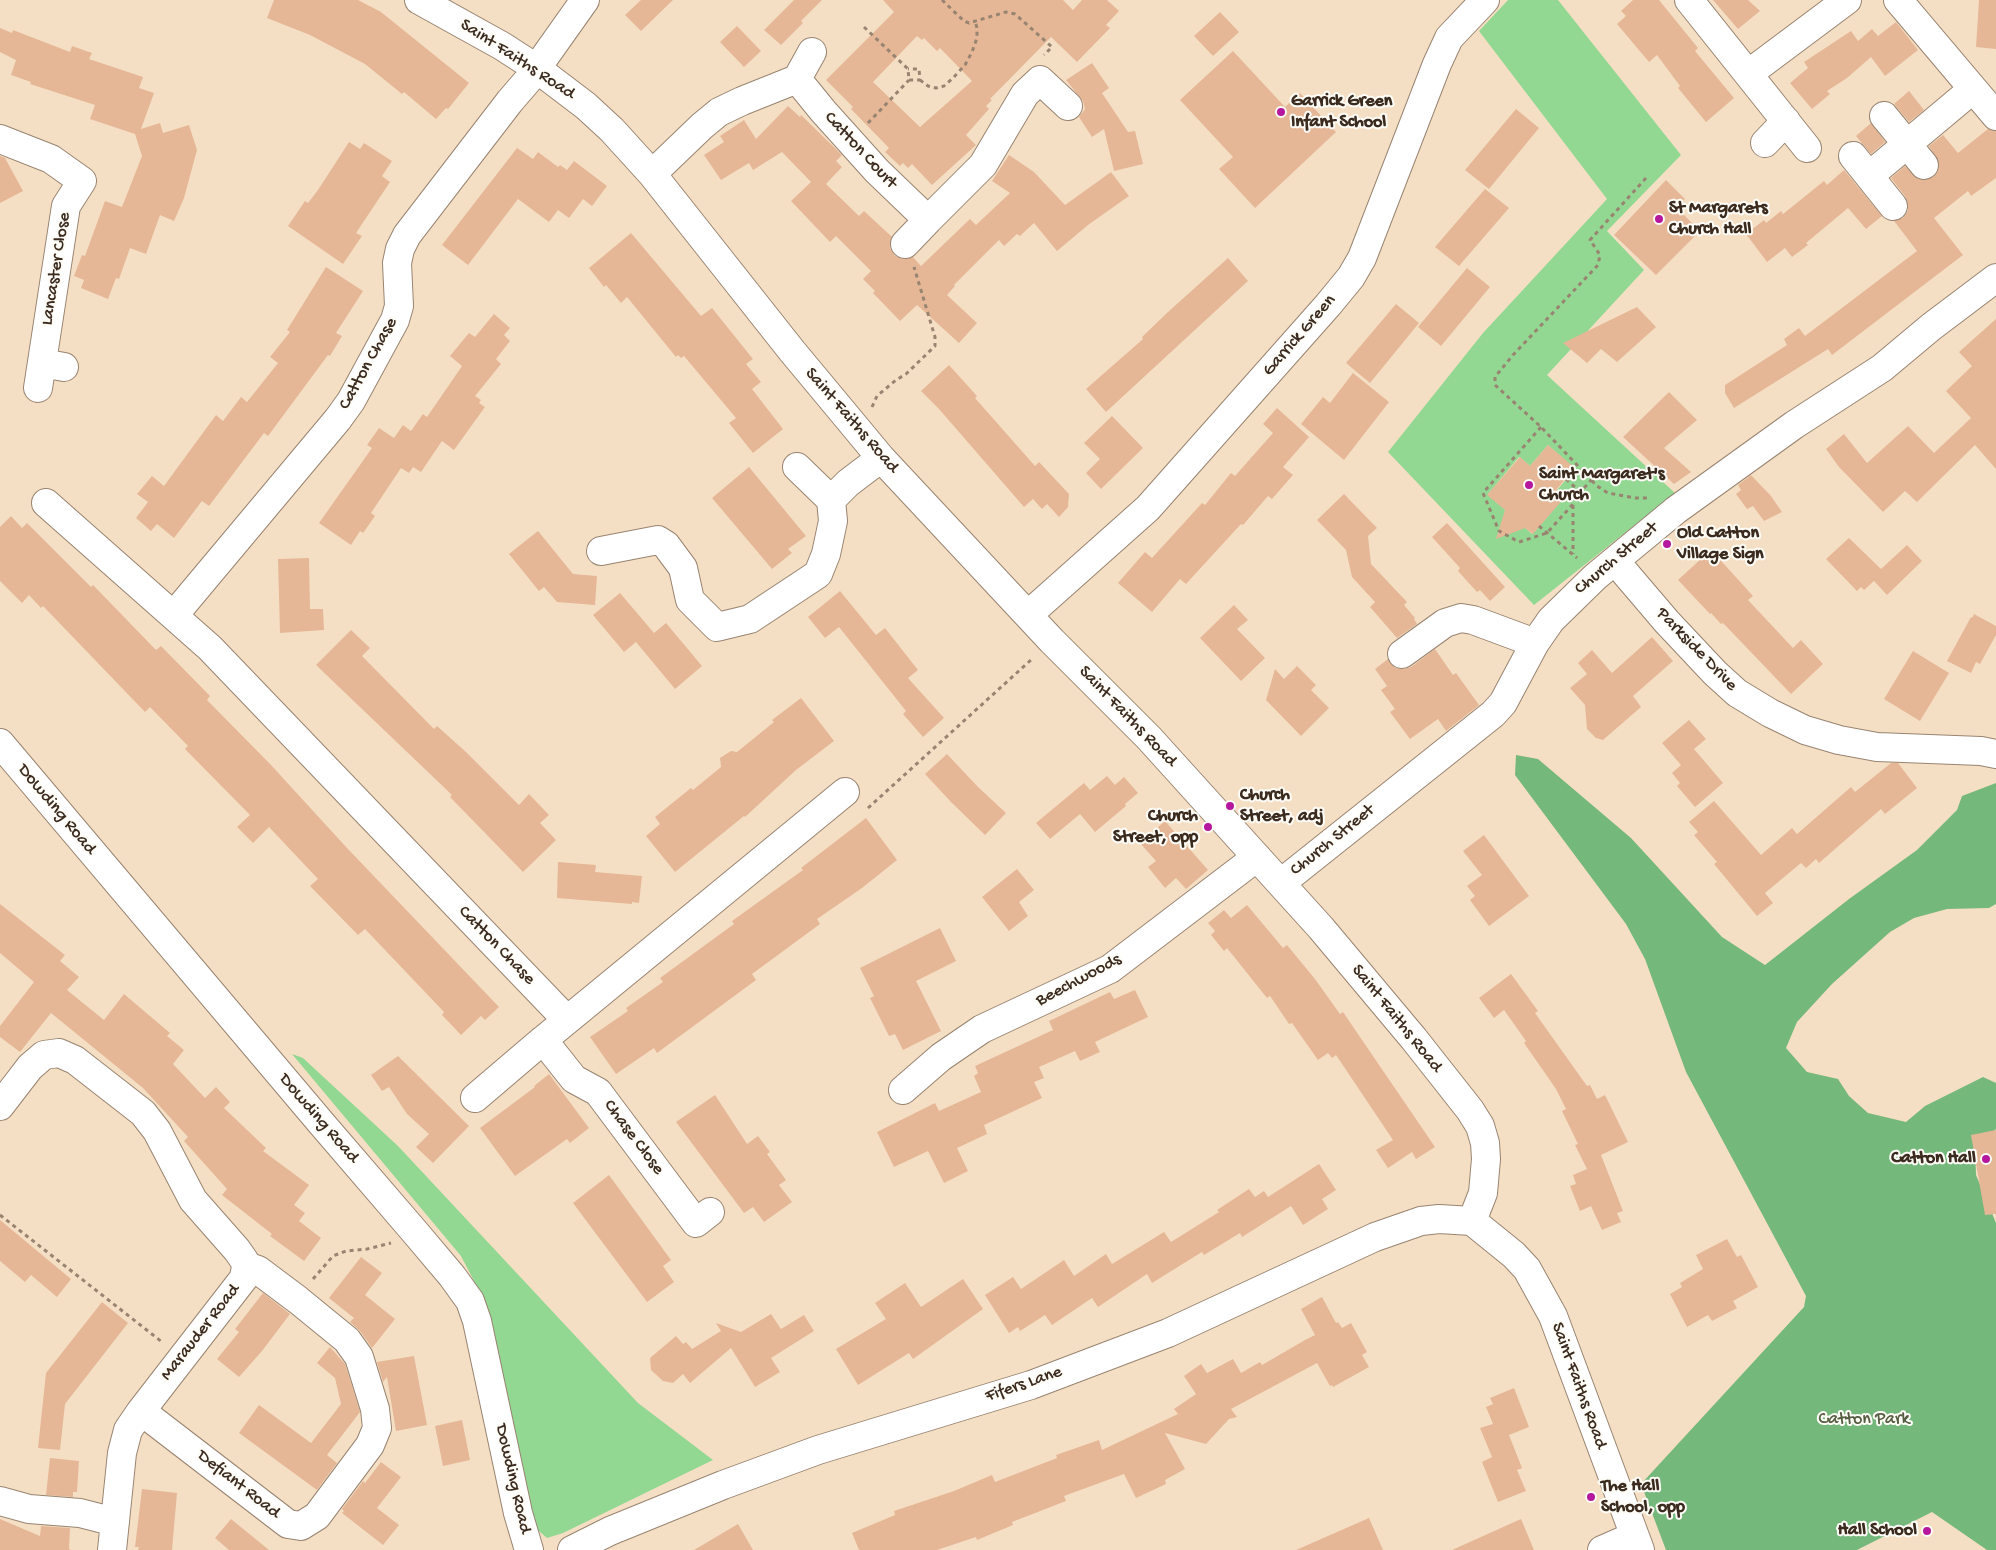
<!DOCTYPE html>
<style>
body{margin:0}
canvas{display:block;background:#f5dfc4}
</style>
<canvas width="1996" height="1550"></canvas>
<script>
const context = document.querySelector('canvas').getContext('2d');
context.lineJoin = 'round';
function fill(path, color) {
  context.fillStyle = color;
  context.fill(path, 'evenodd');
}
function poly(rows) {
  const path = new Path2D();
  for (const r of rows) {
    path.moveTo(r[0], r[1]);
    for (let i = 2; i < r.length; i += 2) path.lineTo(r[i], r[i + 1]);
  }
  return path;
}
function stroke(path, color, width, dash) {
  context.strokeStyle = color;
  context.lineWidth = width;
  context.lineCap = dash ? 'butt' : 'round';
  context.setLineDash(dash || []);
  context.stroke(path);
}
function write(font, color, halo, rows, align = 'center') {
  context.font = font + ' "Gochi Hand",sans-serif';
  context.lineWidth = 4;
  context.setLineDash([]);
  context.textBaseline = 'middle';
  context.strokeStyle = halo;
  context.fillStyle = color;
  for (const [text, x, y, turn = 0] of rows) {
    context.save();
    context.translate(x, y);
    context.rotate((+turn || 0) * Math.PI / 180);
    context.textAlign = isNaN(turn) ? turn : align;
    if (halo) context.strokeText(text, 0, 0);
    context.fillText(text, 0, 0);
    context.restore();
  }
}
fill(poly([
 [1508,0,1558,0,1681,155,1607,231,1644,270,1547,375,1675,493,1534,605,1388,452,1483,333,1607,199,1479,31],
 [1548,445,1575,469,1557,490,1564,497,1532,534,1488,494,1519,457,1530,466],
 [292,1054,303,1058,398,1146,638,1403,713,1460,563,1533,547,1538,533,1526,487,1306,461,1256]
]), '#92d892');
fill(poly([
 [1516,755,1538,759,1631,838,1722,937,1765,965,1849,899,1917,850,1957,810,1962,796,1996,783,1996,904,1989,908,1947,909,1914,918,1890,932,1832,984,1797,1022,1786,1048,1807,1072,1838,1079,1849,1096,1868,1113,1906,1122,1925,1106,1983,1077,1996,1083,1996,1129,1975,1146,1976,1175,1996,1223,1996,1550,1987,1550,1932,1512,1857,1550,1666,1550,1641,1484,1804,1307,1806,1296,1686,1072,1645,959,1626,924,1515,775]
]), '#75b87c');
fill(poly([
 [274,0,358,0,381,12,469,83,448,109,446,108,436,119,404,92,402,94,365,64,310,35,267,18],
 [641,0,673,0,641,31,625,15],
 [794,0,822,0,801,21,803,23,781,45,764,30],
 [883,0,1063,0,1073,10,1082,0,1107,0,1119,11,1106,25,1110,28,1077,62,1051,37,990,99,992,100,986,106,989,109,966,135,976,145,932,185,912,164,908,168,903,163,900,166,885,152,889,148,851,109,853,107,826,80,894,12],
 [917,36,922,40,924,38,937,51,940,48,972,81,920,127,873,82],
 [1633,0,1659,0,1698,48,1695,51,1734,98,1706,122,1678,88,1680,86,1657,55,1649,62,1617,24,1626,16,1621,11],
 [1713,0,1748,0,1760,11,1738,29],
 [1979,0,1996,0,1996,49,1976,47],
 [1220,12,1239,32,1213,56,1194,36],
 [1896,22,1918,50,1885,76,1871,57,1847,78,1827,91,1830,94,1812,109,1790,83,1808,68,1804,62,1851,31,1858,41,1872,29,1878,36],
 [737,26,761,51,744,67,720,42],
 [0,28,12,33,13,30,70,52,72,46,92,53,89,59,143,77,139,88,154,93,141,129,160,123,163,133,189,125,197,150,184,198,174,221,160,215,146,254,130,248,119,279,116,278,108,299,81,288,84,280,74,276,82,255,85,256,105,201,122,207,142,156,135,134,90,119,95,105,30,84,31,82,11,75,16,60,0,52],
 [1233,51,1285,107,1300,93,1336,132,1255,208,1219,169,1233,157,1180,100],
 [1092,63,1109,88,1102,93,1128,132,1135,131,1143,164,1114,171,1104,129,1092,137,1079,117,1085,109,1083,101,1066,80],
 [1909,91,1924,110,1909,122,1894,104],
 [788,106,800,117,801,115,842,155,836,161,842,167,826,184,859,216,864,211,892,237,890,248,895,256,902,259,913,257,921,266,970,219,976,225,1010,193,992,181,1009,155,1034,172,1065,205,1111,172,1129,196,1088,225,1057,251,1034,223,1020,236,1017,234,1004,246,999,240,954,285,955,286,947,295,977,323,959,343,917,305,900,321,873,293,875,291,863,279,871,271,836,236,830,242,791,201,811,182,782,152,753,170,749,163,721,180,704,155,724,142,720,136,744,120,756,139],
 [1516,109,1539,128,1489,189,1465,170],
 [1871,123,1885,142,1871,154,1856,136],
 [1988,129,1996,131,1996,178,1971,196,1968,191,1934,218,1963,255,1832,355,1828,349,1734,408,1725,393,1725,385,1787,345,1784,339,1799,328,1805,336,1917,251,1894,221,1903,218,1908,211,1908,204,1905,196,1891,178,1905,166,1918,179,1926,180,1933,177,1938,171,1939,163,1929,146,1943,135,1958,153],
 [349,142,360,149,364,143,392,161,382,176,390,182,356,233,362,236,343,264,288,226,305,201,308,203,318,190],
 [517,148,533,159,538,152,558,167,560,165,567,170,574,161,607,186,592,206,583,199,569,218,558,210,549,222,518,199,468,265,442,245],
 [0,156,5,158,23,191,0,203],
 [1844,170,1882,216,1866,229,1848,208,1806,243,1808,245,1792,257,1785,248,1767,262,1746,234,1764,220,1766,223,1781,211,1783,214,1824,181,1827,185],
 [1666,180,1685,199,1676,207,1700,231,1656,275,1614,235],
 [1485,189,1509,208,1459,266,1435,247],
 [631,233,701,316,712,308,753,359,746,364,761,382,752,389,783,429,753,453,729,423,736,418,684,356,681,358,678,355,676,357,627,297,621,303,606,285,604,287,589,268],
 [1228,258,1248,281,1106,412,1086,389,1143,339,1142,337,1168,312],
 [326,267,363,291,336,333,342,336,330,356,328,355,268,436,264,433,209,506,202,501,174,538,157,524,151,531,136,518,148,502,137,494,152,476,164,486,216,415,223,421,241,397,247,402,278,363,270,357,290,332,287,330],
 [1467,268,1490,287,1441,346,1418,327],
 [1396,304,1419,323,1370,383,1346,363],
 [1637,307,1656,327,1617,362,1601,349,1587,363,1563,343],
 [494,314,510,328,504,335,510,341,496,359,501,364,475,396,481,400,479,403,485,407,454,450,442,441,421,472,413,467,409,473,401,468,371,513,375,516,363,533,360,531,351,545,319,523,372,448,367,445,379,428,394,438,403,425,411,431,423,414,427,417,462,366,450,356,469,333,475,337],
 [1996,319,1996,469,1975,445,1917,502,1905,491,1883,512,1839,467,1826,449,1844,434,1867,463,1908,426,1934,453,1971,418,1946,391,1972,366,1959,352],
 [949,365,977,396,975,398,1035,466,1039,462,1069,494,1068,507,1059,517,1047,504,1042,509,1033,499,1024,507,939,409,921,391],
 [1353,373,1389,402,1344,460,1301,424,1323,397,1330,403],
 [1669,392,1697,420,1664,448,1691,472,1674,484,1623,437],
 [1277,408,1309,437,1283,467,1293,475,1272,499,1268,496,1243,525,1241,524,1186,584,1180,579,1152,612,1118,583,1145,552,1152,558,1202,503,1205,505,1231,473,1235,476,1273,433,1263,424],
 [1112,416,1143,448,1101,489,1086,473,1100,459,1084,443],
 [1548,445,1575,468,1556,490,1565,497,1533,534,1525,528,1496,539,1505,510,1487,495,1520,457,1530,466],
 [749,467,806,536,788,549,792,553,772,569,712,498],
 [1751,475,1771,496,1782,512,1764,521,1753,506,1747,509,1736,494,1741,490,1738,485],
 [1344,494,1377,528,1368,536,1371,564,1407,602,1404,605,1415,618,1414,619,1417,624,1397,638,1370,607,1375,602,1352,577,1346,550,1317,520],
 [11,516,22,528,27,523,91,587,93,585,156,650,161,646,210,696,207,700,271,765,347,848,499,1007,485,1020,481,1016,461,1035,442,1015,444,1012,365,929,358,935,310,886,318,879,269,827,253,843,237,827,250,815,185,749,188,746,150,707,145,712,43,606,41,608,29,595,22,603,0,581,0,527],
 [1447,523,1505,587,1490,601,1480,590,1477,592,1458,571,1460,568,1432,537],
 [538,531,573,574,597,576,595,605,557,602,544,587,539,591,509,554],
 [1849,538,1881,569,1907,545,1922,561,1887,595,1874,581,1864,590,1861,587,1857,591,1826,559],
 [1713,552,1753,596,1748,600,1793,648,1801,640,1823,664,1791,694,1723,623,1721,624,1711,613,1710,614,1678,580,1703,557,1704,559],
 [309,558,310,609,323,609,324,630,280,633,278,559],
 [840,591,876,635,885,628,918,670,908,678,944,718,923,737,903,714,906,711,839,627,825,638,808,617],
 [620,593,654,633,666,623,702,666,675,689,636,642,624,652,593,615],
 [1234,605,1248,620,1237,629,1265,658,1241,681,1200,638],
 [1974,614,1996,626,1996,635,1980,664,1976,662,1971,673,1947,661,1971,617,1972,618],
 [351,630,370,648,362,656,434,729,437,726,466,752,519,805,529,794,549,815,540,823,556,840,523,872,450,797,452,795,316,665],
 [1652,637,1673,661,1633,696,1641,707,1603,740,1596,738,1587,729,1585,705,1570,688,1587,674,1578,663,1592,650,1612,673],
 [1435,649,1453,675,1456,673,1479,705,1446,731,1438,719,1410,739,1390,712,1395,709,1381,690,1387,686,1375,669,1388,659,1395,668,1404,669,1411,667],
 [1913,651,1949,673,1920,721,1884,699],
 [1297,666,1316,685,1311,690,1329,708,1301,736,1266,700,1275,669,1284,679],
 [801,698,834,741,796,770,745,817,744,816,675,872,646,836,660,824,655,817,691,788,693,790,721,767,720,758,731,751,737,752,774,722,772,720],
 [1689,720,1706,739,1694,749,1723,783,1695,807,1677,786,1680,783,1672,773,1681,765,1662,743],
 [947,754,978,787,1006,813,985,835,951,802,925,774],
 [1891,763,1898,763,1917,788,1885,814,1881,809,1819,863,1816,859,1806,868,1801,863,1765,893,1773,903,1757,916,1714,864,1717,862,1694,835,1698,832,1689,822,1714,801,1761,855,1792,828,1797,834,1851,787,1855,792],
 [1107,776,1115,785,1124,777,1138,793,1125,804,1126,806,1095,832,1080,814,1050,839,1036,823,1084,783,1090,790],
 [866,818,897,860,862,888,817,919,820,924,752,974,756,980,657,1053,654,1048,616,1074,590,1037,628,1011,626,1008,663,982,660,978,734,924,732,921,803,870,801,868],
 [1165,821,1208,870,1186,889,1176,878,1165,888,1148,867,1156,861,1140,843],
 [1484,835,1529,896,1489,926,1470,900,1475,896,1467,886,1482,875,1463,851],
 [558,862,596,865,595,872,642,876,639,903,632,902,632,904,557,898],
 [1017,869,1034,890,1019,902,1028,916,1009,931,982,897],
 [0,904,65,955,60,961,79,977,67,990,104,1020,124,994,170,1033,167,1036,184,1050,173,1064,205,1098,216,1087,230,1102,224,1108,266,1148,263,1151,309,1185,294,1205,305,1213,299,1221,321,1238,304,1261,270,1236,272,1234,222,1195,227,1189,184,1141,188,1137,143,1088,51,1013,20,1052,0,1037,0,1026,34,982,0,953],
 [1247,905,1283,948,1287,945,1315,979,1340,1014,1343,1012,1435,1147,1416,1159,1412,1152,1388,1168,1376,1150,1393,1140,1336,1055,1332,1058,1328,1053,1318,1060,1292,1023,1289,1024,1270,996,1267,998,1227,948,1224,951,1211,935,1215,931,1208,923,1224,910,1231,918],
 [940,928,956,961,916,981,941,1031,903,1050,895,1034,889,1036,870,998,874,996,860,968],
 [1511,974,1538,1011,1535,1013,1587,1086,1590,1085,1597,1099,1605,1095,1628,1142,1601,1155,1623,1211,1617,1213,1621,1222,1602,1230,1591,1206,1580,1211,1570,1186,1576,1184,1573,1175,1587,1169,1575,1145,1578,1144,1562,1111,1566,1109,1556,1089,1524,1043,1526,1041,1504,1010,1494,1018,1479,998],
 [1135,990,1148,1017,1095,1042,1100,1052,1080,1061,1075,1051,1039,1067,1044,1078,1034,1082,1042,1098,984,1125,987,1134,957,1148,968,1171,944,1183,928,1151,894,1167,877,1132,935,1103,939,1111,981,1092,974,1076,978,1073,975,1066,1053,1030,1049,1021,1110,992,1114,999],
 [398,1056,469,1126,433,1163,416,1147,429,1134,407,1114,389,1087,382,1091,371,1075],
 [549,1074,589,1128,570,1143,567,1139,515,1176,480,1128,535,1087,534,1086],
 [715,1095,747,1144,758,1136,770,1152,767,1154,786,1180,779,1185,792,1202,764,1222,753,1207,744,1213,676,1122],
 [1996,1130,1996,1214,1985,1215,1971,1135],
 [1319,1164,1336,1190,1322,1199,1328,1209,1303,1225,1291,1206,1242,1237,1240,1233,1204,1255,1202,1252,1152,1283,1147,1274,1098,1307,1092,1298,1052,1325,1045,1315,1020,1331,1018,1327,1009,1333,985,1295,1013,1277,1021,1289,1064,1260,1074,1276,1106,1254,1112,1264,1164,1232,1171,1242,1219,1212,1217,1210,1249,1189,1255,1197,1264,1191,1268,1197],
 [609,1175,671,1260,663,1266,674,1282,647,1302,573,1203],
 [0,1220,71,1279,57,1297,31,1275,25,1282,0,1261],
 [1727,1239,1737,1257,1741,1255,1758,1287,1733,1301,1737,1308,1712,1321,1708,1315,1687,1327,1670,1294,1682,1287,1680,1283,1703,1269,1696,1255],
 [361,1257,382,1273,365,1295,395,1319,372,1348,360,1331,350,1322,354,1318,329,1298],
 [963,1279,983,1309,913,1359,909,1353,858,1385,836,1349,886,1319,875,1303,905,1283,921,1307],
 [263,1293,290,1314,262,1351,239,1377,217,1359,239,1332,235,1329],
 [1322,1297,1336,1323,1338,1322,1342,1328,1351,1323,1367,1352,1362,1355,1369,1367,1333,1387,1332,1385,1330,1386,1317,1363,1231,1409,1237,1417,1229,1419,1206,1444,1165,1433,1185,1469,1165,1480,1166,1484,1136,1498,1124,1474,1064,1496,1066,1501,1012,1522,1013,1525,977,1540,976,1537,937,1550,859,1550,852,1533,895,1515,894,1511,954,1491,992,1475,995,1482,1057,1458,1056,1455,1099,1440,1102,1450,1178,1414,1174,1409,1196,1394,1184,1376,1201,1364,1207,1373,1233,1359,1241,1373,1260,1362,1262,1365,1305,1340,1315,1335,1301,1309],
 [102,1302,128,1323,65,1404,60,1450,38,1448,46,1373],
 [771,1314,781,1329,804,1315,814,1331,771,1358,780,1372,755,1387,731,1348,690,1383,683,1374,673,1383,663,1381,651,1370,650,1358,676,1336,683,1344,686,1342,692,1349,721,1331,716,1323,741,1332],
 [330,1347,345,1364,360,1412,327,1455,337,1463,317,1490,239,1433,259,1405,311,1443,341,1404,335,1378,317,1363],
 [414,1356,427,1425,396,1431,387,1377,383,1382,377,1362],
 [1514,1388,1529,1427,1509,1435,1522,1468,1517,1470,1526,1491,1498,1502,1482,1462,1492,1457,1480,1428,1493,1424,1486,1407,1493,1404,1490,1398],
 [462,1420,470,1460,443,1466,435,1426],
 [50,1458,79,1461,77,1492,73,1492,73,1497,46,1495],
 [381,1462,401,1477,377,1508,399,1525,383,1545,342,1513,344,1511,342,1509,363,1481,365,1483],
 [142,1489,177,1493,172,1550,138,1550,139,1547,135,1547],
 [1369,1518,1383,1550,1296,1550],
 [0,1519,40,1536,41,1526,70,1528,69,1549,71,1550,0,1550],
 [231,1519,269,1550,229,1550,215,1538],
 [1521,1519,1534,1550,1452,1550],
 [738,1524,753,1550,694,1550]
]), '#e5b796');
const minor = poly([
 [419,0,502,46,536,68,586,106,612,130,652,174,792,351,881,458,1052,641,1149,738,1321,928,1414,1039,1470,1110,1480,1126,1485,1143,1486,1159,1483,1193,1472,1221],
 [1689,0,1807,148],
 [1898,0,1996,116],
 [1748,74,1847,0],
 [797,79,823,111,877,171,928,220,905,244],
 [1884,116,1924,165],
 [0,139,51,159,82,181,66,206,38,388],
 [1765,143,1786,121],
 [1853,156,1869,176],
 [652,174,702,126,719,112,742,101,797,79,812,52],
 [1893,206,1869,176,1973,89],
 [928,220,983,165,1025,94,1040,80,1068,106],
 [42,363,64,367],
 [797,467,831,500],
 [46,503,210,648,566,1019],
 [601,551,658,540,666,545,683,568,690,600,717,627,750,619,818,574,826,554,833,521,831,500,848,483,881,458],
 [1615,561,1667,622,1715,673,1737,693,1770,713,1805,730,1839,740,1877,747,1981,751,1996,754],
 [1029,614,1148,508,1328,305,1351,277,1362,258,1437,64,1449,38,1485,0],
 [174,615,338,419,351,401,395,320,399,306,397,263,400,249,407,235,510,101,529,79,585,0],
 [1402,654,1445,623,1461,618,1473,620,1535,643],
 [0,743,322,1124,414,1231,452,1276,470,1301,477,1321,518,1513,529,1550],
 [1281,883,1493,714,1503,703,1535,643,1551,620,1595,577,1676,510,1794,425,1882,368,1931,327,1996,278],
 [903,1090,941,1057,982,1029,1110,969,1257,857],
 [475,1098,543,1040],
 [0,1106,30,1067,44,1055,59,1053,75,1060,143,1113,157,1131,193,1200,237,1250,244,1260,246,1266,244,1278,141,1411,128,1430,122,1453,112,1550],
 [710,1212,696,1223,598,1092,574,1079,543,1040,845,792],
 [1472,1221,1514,1255,1527,1269,1553,1316,1640,1550],
 [141,1411,288,1524,301,1526,317,1516,370,1445,377,1428,375,1409,359,1357,347,1340,298,1300,258,1270,246,1266],
 [0,1501,29,1509,80,1513,115,1522],
 [572,1550,610,1531,723,1485,818,1450,1031,1385,1168,1333,1375,1237,1421,1221,1439,1219,1472,1221],
 [1602,1550,1634,1536]
]);
stroke(minor, '#988471', 30);
stroke(poly([
 [942,0,964,21,969,23,1006,12,1015,14,1052,47,1044,55],
 [864,27,908,69,909,80,920,80,919,69,908,69],
 [920,80,928,86,936,88,944,86,953,78,965,65,972,52,977,38,977,28,975,21],
 [868,123,909,80],
 [1646,178,1590,240,1600,255,1598,265,1513,355,1495,377,1495,385,1541,427,1597,486,1608,493,1635,498,1647,498],
 [872,407,877,396,896,380,906,374,935,346,935,337,914,267],
 [1541,427,1483,493,1499,531,1519,542,1547,533,1573,504,1577,496,1592,479],
 [1566,479,1580,492],
 [1573,505,1573,554],
 [1539,526,1577,558],
 [868,808,1032,659],
 [0,1215,162,1342],
 [313,1279,333,1256,346,1251,367,1249,391,1243]
]), '#988471', 3, [4, 4]);
stroke(minor, '#fff', 28);
for (const [x, y, r, color] of [
 [1281,112,5,"#b5179e"],
 [1659,219,5,"#b5179e"],
 [1529,485,5,"#b5179e"],
 [1667,544,5,"#b5179e"],
 [1230,806,5,"#b5179e"],
 [1208,827,5,"#b5179e"],
 [1986,1159,5,"#b5179e"],
 [1591,1497,5,"#b5179e"],
 [1927,1531,5,"#b5179e"]
]) {
  const dot = new Path2D();
  dot.arc(x, y, r, 0, 2 * Math.PI);
  context.fillStyle = color;
  context.fill(dot);
  stroke(dot, '#fdfcf7', 2);
}
write('18px', '#3b2a1e', '#fdfcf7', [
 ["Saint Faiths Road",517,60,33],
 ["Catton Court",860,151,47],
 ["Lancaster Close",57,269,-81],
 ["Garrick Green",1300,336,-49],
 ["Catton Chase",369,364,-61],
 ["Saint Faiths Road",851,421,49],
 ["Church Street",1617,559,-40],
 ["Parkside Drive",1696,650,46],
 ["Saint Faiths Road",1127,717,46],
 ["Dowding Road",56,810,50],
 ["Church Street",1333,841,-39],
 ["Catton Chase",496,946,46],
 ["Beechwoods",1079,981,-28],
 ["Saint Faiths Road",1396,1019,51],
 ["Dowding Road",318,1119,49],
 ["Chase Close",633,1138,53],
 ["Marauder Road",201,1333,-52],
 ["Fifers Lane",1024,1385,-19],
 ["Saint Faiths Road",1578,1386,70],
 ["Dowding Road",512,1479,77],
 ["Defiant Road",238,1485,38]
]);
write('bold 18px', '#3b2a1e', '#fdfcf7', [
 ["Garrick Green",1291,102],
 ["Infant School",1291,123],
 ["St Margarets",1669,209],
 ["Church Hall",1669,230],
 ["Saint Margaret's",1539,475],
 ["Church",1539,496],
 ["Old Catton",1677,534],
 ["Village Sign",1677,555],
 ["Church",1240,796],
 ["Street, adj",1240,817],
 ["Church",1198,817,"right"],
 ["Street, opp",1198,838,"right"],
 ["Catton Hall",1976,1159,"right"],
 ["The Hall",1601,1487],
 ["School, opp",1601,1508],
 ["Hall School",1917,1531,"right"]
], 'left');
write('18px', '#555e41', '#fdfcf7', [
 ["Catton Park",1864,1420]
]);
</script>
